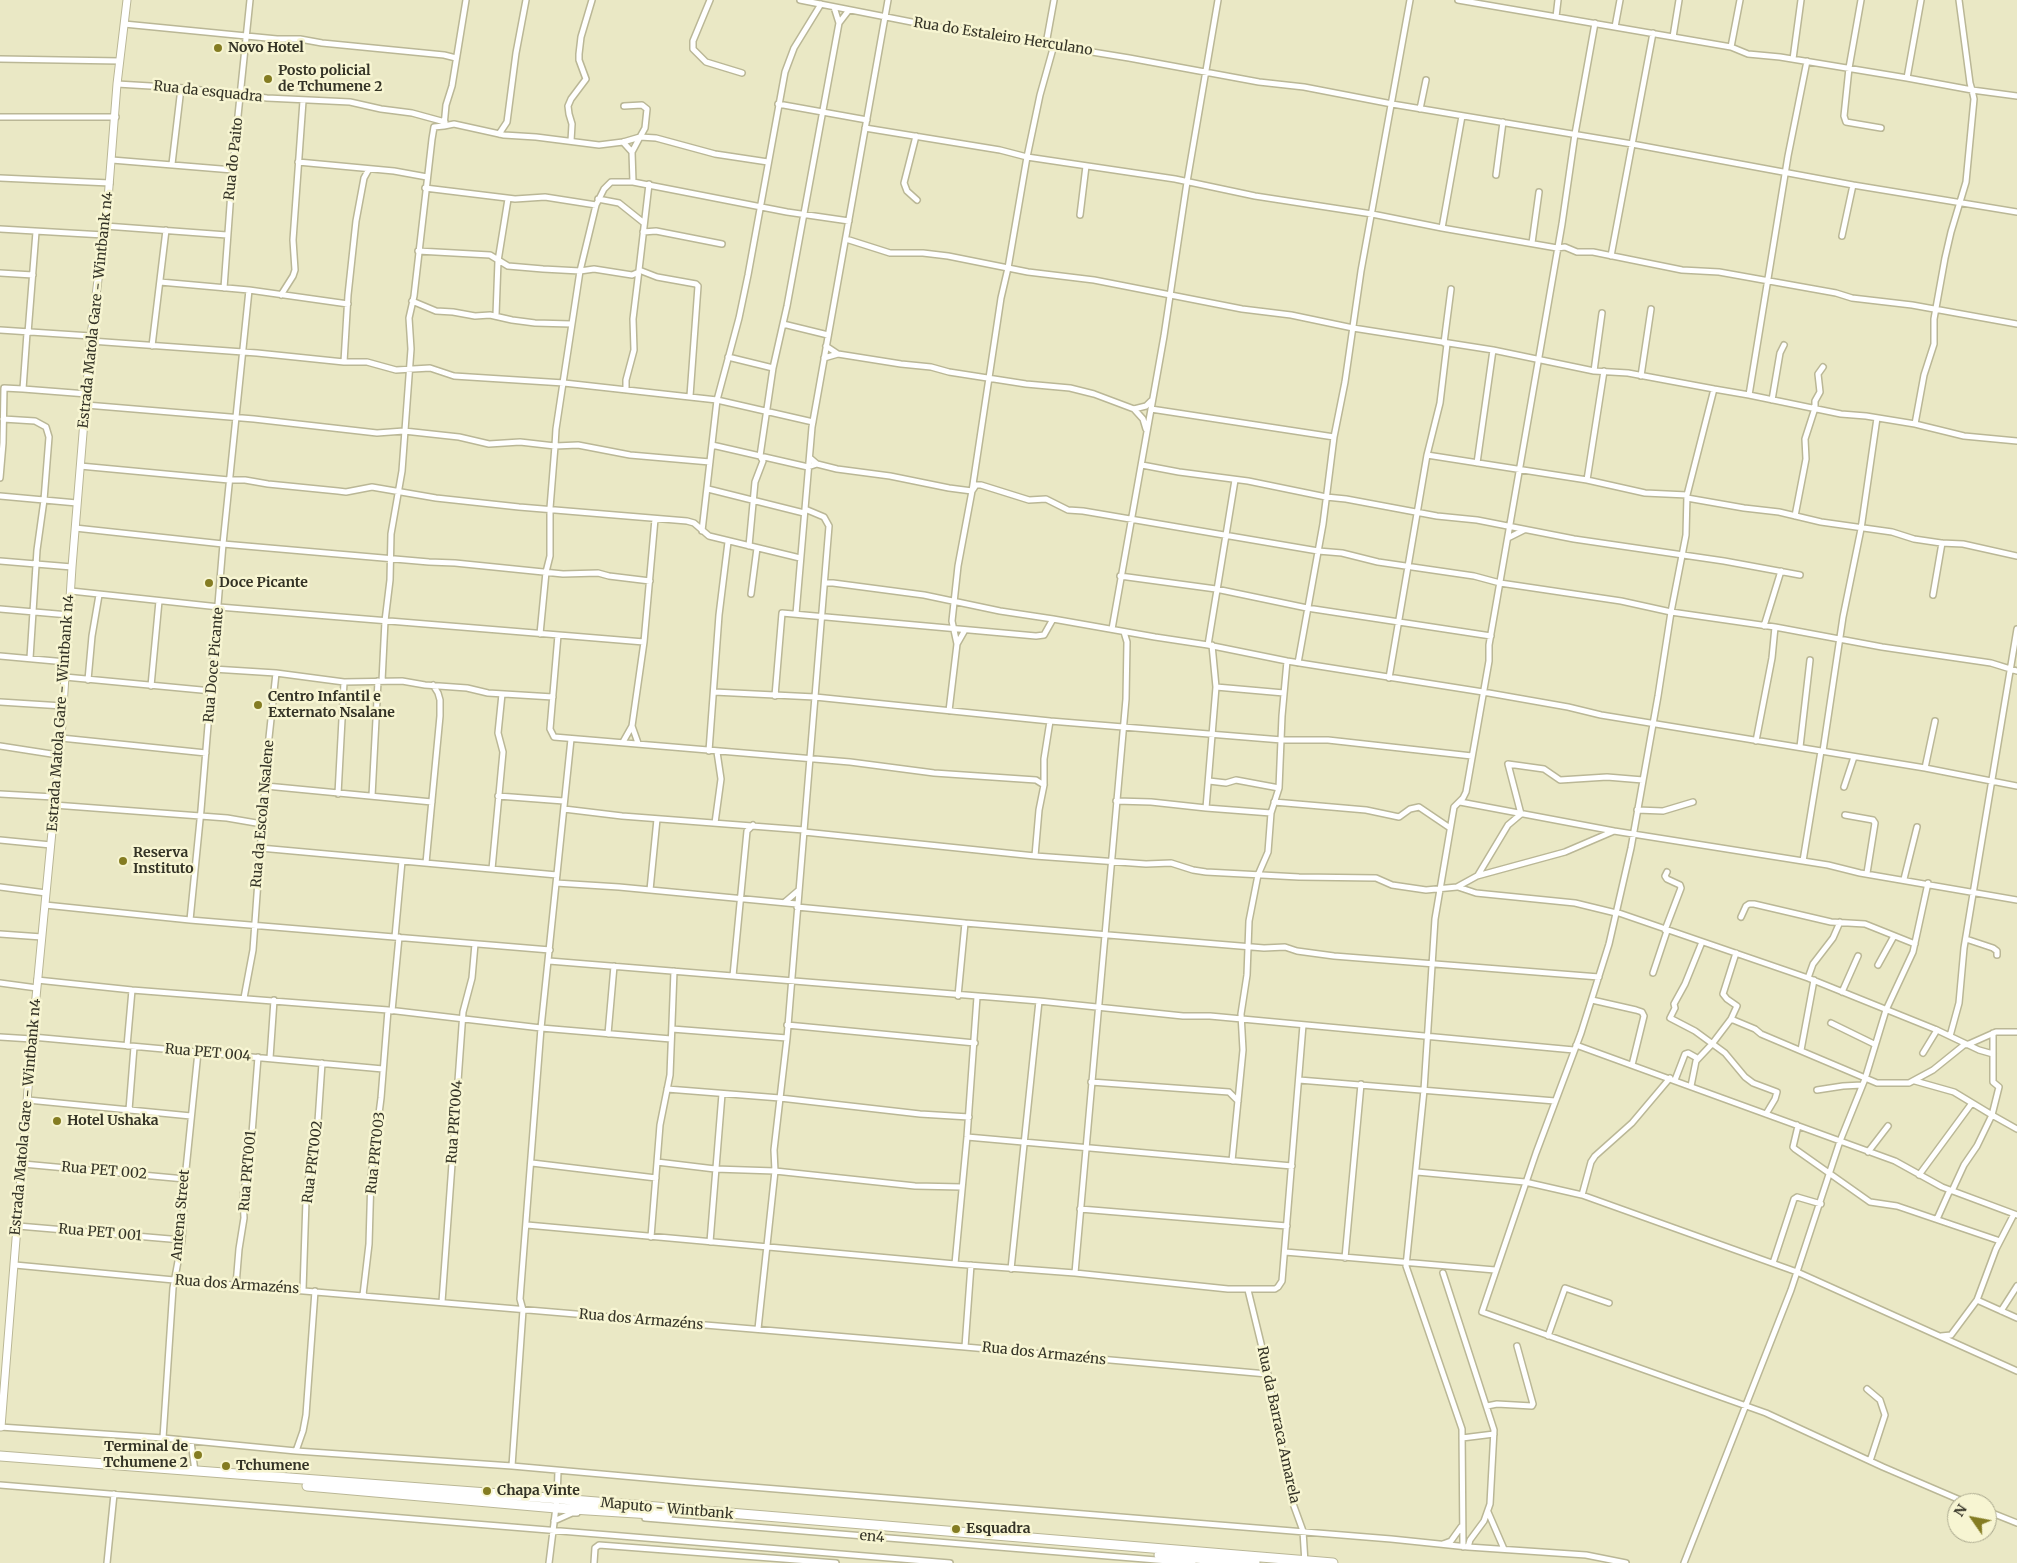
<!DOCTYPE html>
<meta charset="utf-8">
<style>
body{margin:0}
#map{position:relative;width:2017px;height:1563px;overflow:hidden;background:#eae8c5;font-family:Merriweather,serif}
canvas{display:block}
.north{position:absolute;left:1947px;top:1493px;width:50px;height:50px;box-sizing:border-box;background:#f7f5d2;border:1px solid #a9a78d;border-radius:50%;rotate:303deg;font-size:14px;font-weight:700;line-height:20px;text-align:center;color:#343326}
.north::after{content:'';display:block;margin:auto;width:18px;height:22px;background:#847c22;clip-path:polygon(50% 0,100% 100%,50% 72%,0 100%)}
</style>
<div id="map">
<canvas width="2017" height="1563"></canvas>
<div class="north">N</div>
</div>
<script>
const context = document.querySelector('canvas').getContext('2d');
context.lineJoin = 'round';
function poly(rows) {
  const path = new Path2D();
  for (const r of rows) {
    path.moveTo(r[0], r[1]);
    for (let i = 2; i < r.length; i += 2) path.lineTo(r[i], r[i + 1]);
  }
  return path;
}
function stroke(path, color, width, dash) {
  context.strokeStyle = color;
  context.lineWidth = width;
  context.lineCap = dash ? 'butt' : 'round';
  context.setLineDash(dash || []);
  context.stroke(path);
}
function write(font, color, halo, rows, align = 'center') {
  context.font = font + ' Merriweather,serif';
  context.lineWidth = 5;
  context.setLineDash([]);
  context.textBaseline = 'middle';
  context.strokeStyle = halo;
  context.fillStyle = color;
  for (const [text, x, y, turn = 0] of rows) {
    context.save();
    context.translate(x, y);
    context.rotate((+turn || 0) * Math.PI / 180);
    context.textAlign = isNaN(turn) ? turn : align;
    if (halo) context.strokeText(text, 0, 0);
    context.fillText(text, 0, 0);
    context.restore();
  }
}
const street = poly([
 [710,0,693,41,693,49,706,62,742,73],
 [800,0,932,26,1129,58,1259,82,1304,87,1392,104,1632,144,1853,185,2017,212],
 [1458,0,1731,47,1748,54,1780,57,1907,78,1921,0],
 [1861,0,1849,68,1844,116,1846,122,1881,128],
 [1959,0,1970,83,1972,90,2017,96],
 [834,7,839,23],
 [1556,17,1558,0],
 [124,24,277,39,300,39,322,43,444,55,456,58],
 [1615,27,1620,0],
 [1673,37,1679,0],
 [1046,44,1054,0],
 [1731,47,1740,0],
 [0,59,120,61],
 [1793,59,1801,0],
 [1807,61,1788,156,1749,395,1841,414,1866,416,1915,424,1964,436,2017,441],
 [1907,78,1972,90,1974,99,1966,182,1951,232,1945,258,1934,319,1934,344,1924,375,1915,424],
 [117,84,184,88,267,98,350,102,381,109,412,113,445,122],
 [778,104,867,120],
 [624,106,642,105,647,109,645,128,640,137,656,138,715,154,768,162],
 [1420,109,1426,80],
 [0,117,116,117],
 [444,126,454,124,504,135,536,137,599,145,623,142,640,137,632,152],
 [865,128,1000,150,1027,157,1040,95,1054,45],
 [499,134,507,122,516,53,526,0],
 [916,136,904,183,907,191,917,200],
 [571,141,572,124,569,114,568,106,571,99,586,79,579,60,579,54,581,37,592,0],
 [623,142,632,152,633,182,611,182,604,189,596,205,580,271,556,429,555,446,578,445,630,455,710,462],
 [112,160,233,170],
 [298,162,394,171,427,177],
 [172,164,181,88],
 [1496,175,1503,122],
 [0,178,110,183],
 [633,182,787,212,849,221],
 [649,184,639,270,657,277,696,284,698,286,690,396],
 [425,188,515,199,545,197,596,205],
 [598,199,619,203,644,223],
 [1080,215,1086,166],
 [105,226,227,235],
 [1442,228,1462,116],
 [0,229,104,235],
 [643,232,656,231,722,244],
 [1842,236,1853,185],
 [846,239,890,253,923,253,948,256,1028,272,1094,280,1242,309,1291,315,1353,328,1493,350,1594,371,1628,373,1714,389],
 [1532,243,1539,192],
 [418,251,490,255,508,266,543,269,580,271,594,269,632,275,639,272],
 [1611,256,1653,33],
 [0,273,33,275],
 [160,282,249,290,348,304],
 [224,288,233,164,250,0],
 [281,295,293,276,295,270,293,240,303,101],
 [412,301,436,311,453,312,475,316,490,315,512,320,535,323,571,324],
 [496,315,498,261,508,199],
 [783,324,828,335],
 [0,330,91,336],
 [28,333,36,232],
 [91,341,257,353,344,362,367,362,396,370,430,368,454,376,564,383,717,400,702,531],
 [1444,343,1451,289],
 [152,346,166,230],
 [826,346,838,354,901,364,931,367,949,372,1026,384,1070,388,1094,394,1134,409,1146,406,1151,401],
 [728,357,773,368,787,306,839,23,849,10],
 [824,358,838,354],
 [344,362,348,295,356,221,364,178,369,169],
 [1594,371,1602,313],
 [1641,376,1651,309],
 [23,389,87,394],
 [626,390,626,380,634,350,633,319,639,270],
 [1749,395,1714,389,1687,495,1686,535,1671,612,1658,696,1631,848,1609,944,1581,1033,1536,1153,1482,1312,1766,1413,1883,1467,1967,1503],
 [1772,400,1780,353,1784,345],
 [86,405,254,419,377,433,404,431,459,437,489,444,520,442,555,446,550,508,550,556,546,572,540,634],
 [1134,409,1143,419,1146,429],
 [1151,409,1334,437,1345,382,1361,271,1410,0],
 [813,422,717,400,739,318,748,275,785,72,794,48,821,4],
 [712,445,808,467,817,464],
 [1427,455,1440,403,1447,344],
 [810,458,817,464,837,469,890,476,949,488,972,491,976,485,981,485,1029,500,1046,499,1068,510,1083,511,1318,551,1342,553,1378,562,1474,576,1500,583,1621,601,1671,612,1775,627,1882,647,1991,663,2017,671],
 [1477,463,1493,350],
 [1142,465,1179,472,1248,481,1326,497,1346,499,1437,516,1477,520,1574,539,1724,561,1800,575],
 [80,466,229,480,245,480,268,484,338,491,346,492,372,487,436,498,519,507,687,521,694,523,709,536,800,558],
 [0,478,3,443,4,388,23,389,27,333],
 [1587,480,1604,371],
 [708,489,804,513],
 [0,496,44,500,49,437,46,427,35,421,3,419],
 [1687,498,1744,508,1779,512,1821,522,1892,532,1914,539,1941,543,1963,544,2017,556],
 [1795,516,1806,459,1805,439,1815,408,1815,401,1820,392,1818,374,1823,367],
 [75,528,223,544,429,562,455,563,563,574,598,573,609,576,650,581],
 [1508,538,1524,530],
 [749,546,755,482,763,461,760,456,773,368],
 [0,561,72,567],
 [1120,576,1216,589,1307,608,1491,636],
 [825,583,833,583,924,595,1000,611,1053,619],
 [71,591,219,607,644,642],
 [751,594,757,548],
 [1933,595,1942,543],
 [0,609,69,615],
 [796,614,812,427,888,0],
 [1764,626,1781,571],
 [1112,629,1164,336,1187,182,1218,0],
 [558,635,550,729,554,737,850,762,934,773,1036,780,1044,785],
 [957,644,965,630],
 [1208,645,1235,480],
 [1212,645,1216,687,1284,693],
 [0,656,66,662],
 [30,658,37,550,44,500,77,503],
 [1298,663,1323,524,1334,437],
 [213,669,276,673,344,682,402,681,425,685,467,688,488,693,553,697],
 [65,677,212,691],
 [1389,678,1427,455,1587,480,1645,493,1687,495],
 [88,680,92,636,99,595],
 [382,681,385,621,390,580,391,534,402,471,411,349,409,318,414,296,432,139,434,127,444,126,446,105,452,86,466,0],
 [151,686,159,601],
 [714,692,815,697,1050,721,1282,740,1328,740,1472,756],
 [775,696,782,613,1036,636,1044,635,1053,619,1155,637,1208,645,1287,661,1483,692,1568,707,1601,715,1925,768,2017,786],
 [0,702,63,706],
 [949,711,957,644,952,621,958,566,972,491,1001,298,1008,268,1027,157,1175,179,1255,196,1372,214,1442,228,1557,248,1565,247,1577,252,1593,252,1682,270,1719,272,1836,293,1852,298,1912,305,2017,324],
 [61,738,206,753],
 [1756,741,1772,658,1775,627],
 [623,742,632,726],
 [638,743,632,726,644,642,655,519],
 [0,746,58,755],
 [1800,747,1810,660],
 [709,751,719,615,728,542],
 [1823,751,1843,617,1861,529,1877,418],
 [1925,768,1935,721],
 [1209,781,1226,783,1236,780,1279,788],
 [266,786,432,802],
 [1844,787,1854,757],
 [0,794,54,797],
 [338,794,344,682],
 [372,796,378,681],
 [498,796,564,801],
 [1116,801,1151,802,1206,808,1216,687],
 [1274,802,1366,810,1399,817,1410,809,1419,807,1450,828],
 [1460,802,1614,831],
 [54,805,227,818,262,824],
 [1206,808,1271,813],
 [564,809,622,816,804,830],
 [1637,810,1663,811,1693,802],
 [1845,815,1873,820,1875,823,1867,873],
 [715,823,721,779,717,752],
 [804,832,1035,856,1146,864,1171,863,1193,870,1206,872,1299,877,1376,878,1392,885,1426,890,1457,887,1477,876,1565,852,1614,831,1828,865,1860,873,2017,900],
 [0,840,51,845],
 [260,848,557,875],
 [1035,856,1039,810,1044,785,1044,759,1050,721],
 [1803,861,1821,751],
 [426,863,440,716,440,700,438,693,433,685],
 [492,869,503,752,498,733,502,694],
 [1478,875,1508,825,1521,814,1508,764,1544,769,1560,780,1607,777,1643,780],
 [1904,879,1917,827],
 [556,883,619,887,797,904],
 [0,887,46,893],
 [1458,887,1476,893,1575,903,1616,913],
 [650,890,657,819],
 [785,902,799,890],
 [45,905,190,920,550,950],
 [797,907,965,923,1264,948,1285,947,1297,951,1334,956,1599,977],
 [1616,912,1808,978,1937,1030,1979,1050,1993,1054],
 [1741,917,1746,906,1749,904,1754,904,1831,922,1865,924,1915,944],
 [190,920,201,810,223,544,249,290],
 [1665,930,1681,888,1680,885,1667,879,1665,876,1667,872],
 [0,934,42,937],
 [395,937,402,861],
 [1966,939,1993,948,1997,951,1997,955],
 [1702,942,1685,984,1674,1004,1675,1008,1670,1018,1695,1031,1725,1053,1745,1077,1753,1083,1777,1092,1775,1099,1766,1114],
 [1736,953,1723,994,1727,999,1737,1006,1731,1019,1755,1029,1761,1034,1877,1083,1909,1083,1933,1070,1964,1045,1969,1044,1996,1032,2017,1032],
 [549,961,1039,1001,1183,1016,1210,1016,1574,1050],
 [1878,965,1894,936],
 [1653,973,1667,931],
 [733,976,747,831,753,825],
 [1808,978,1813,964,1833,938,1840,922],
 [37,980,132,990,388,1010,541,1028,671,1039],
 [0,983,37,988],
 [1842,992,1858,956],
 [958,996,965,923],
 [244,998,253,950,267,756,276,673],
 [1592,1000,1636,1010,1642,1012,1644,1016,1632,1065],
 [392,1011,399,937],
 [1831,1023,1874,1044],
 [787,1025,975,1043],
 [672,1029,787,1038],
 [1993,1033,1993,1082,1999,1087,1992,1115,2017,1129],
 [608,1034,614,966],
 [1950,1036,1959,1003,1964,948,2017,629],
 [0,1037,32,1039],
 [32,1037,383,1069],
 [1576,1045,1895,1161,1942,1187,2017,1215],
 [127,1046,132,990],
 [1801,1050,1814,980],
 [1923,1053,1937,1030],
 [270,1058,274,1000],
 [1299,1080,1555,1101],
 [1675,1080,1685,1054,1688,1053,1697,1058],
 [1915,1081,1954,1092,1992,1115,1977,1146,1964,1165,1952,1191],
 [1091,1082,1229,1092,1238,1101],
 [1691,1086,1696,1061,1712,1044,1731,1019],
 [667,1089,780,1098,920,1114,969,1117],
 [1817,1090,1843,1086,1862,1085],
 [28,1100,191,1116],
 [129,1110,134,1047],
 [1797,1125,1798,1126,1793,1147,1795,1149,1870,1202,1897,1206,2000,1241],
 [967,1137,1292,1166],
 [1868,1152,1888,1126],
 [1232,1161,1243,1050,1241,1014,1247,975,1249,921,1258,875,1268,852,1271,813,1279,788,1282,716,1287,661],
 [657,1162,715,1169,775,1171,915,1186,962,1187],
 [532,1163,656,1178],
 [23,1164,185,1179],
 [1417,1172,1525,1182,1582,1195,1591,1162,1595,1156,1632,1123,1670,1078],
 [1919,1175,1972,1103],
 [1582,1195,1797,1272,2017,1371],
 [1080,1209,1287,1226],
 [2014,1214,1996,1249,1977,1300,2017,1318],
 [1937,1219,1950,1190],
 [527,1225,955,1264,1075,1273,1228,1289,1275,1289,1278,1287,1282,1281,1303,1025],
 [18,1226,182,1240],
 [651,1237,660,1125,670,1075,674,971],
 [710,1242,722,1094],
 [1285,1252,1495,1270],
 [1345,1258,1361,1084],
 [1773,1263,1794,1199,1797,1197,1821,1204],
 [955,1264,967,1137,977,997],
 [15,1265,174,1280,965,1347,1267,1374],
 [1011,1269,1039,1001],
 [1075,1273,1126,699,1127,642,1124,632],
 [1443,1273,1494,1430,1490,1504,1484,1521,1470,1540,1468,1547],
 [236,1285,239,1249,244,1218,243,1196,250,1159,258,1057],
 [303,1290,306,1200,311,1157,317,1136,322,1063],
 [1248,1290,1266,1364,1291,1498,1303,1531,1305,1563],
 [363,1295,369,1244,371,1176,381,1098,388,1010],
 [442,1302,463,1012,472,978,475,944],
 [2001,1311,2017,1286],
 [758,1329,775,1171,774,1150,787,1038,829,526,824,517,805,509],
 [1548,1336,1565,1288,1609,1303],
 [1941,1336,1951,1335,1977,1300],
 [965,1347,971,1265],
 [1867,1389,1880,1400,1885,1415,1870,1461],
 [1487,1406,1497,1404,1532,1406,1533,1404,1517,1346],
 [0,1427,163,1438,296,1451,512,1466,690,1482,1391,1539,1468,1547,1586,1555,1626,1563],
 [163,1438,173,1288,182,1240,185,1179,198,1052],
 [1462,1438,1494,1434],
 [191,1442,195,1471],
 [296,1451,303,1431,306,1415,315,1291],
 [512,1466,523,1310,520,1299,541,1028,571,739],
 [0,1485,950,1563],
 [1987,1511,2017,1523],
 [1488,1512,1504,1549],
 [645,1518,1193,1563],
 [554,1521,572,1513,577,1513],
 [1443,1544,1451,1541,1461,1527],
 [1463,1547,1462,1429,1406,1266,1424,1090,1435,919,1454,807,1463,798,1466,792,1489,661,1489,645,1497,599,1562,224,1575,134,1595,23],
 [107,1563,114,1494],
 [549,1563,557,1499,558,1471],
 [594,1563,595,1548,599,1545,836,1563],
 [1684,1563,1791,1290,1840,1141,1865,1079,1886,1010,1913,952,1928,883]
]);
const secondary = poly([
 [1,1427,32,1039,61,738,72,567,91,336,108,199,117,84,127,0]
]);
const highway = poly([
 [0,1456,500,1494,1333,1563],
 [307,1486,556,1508,668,1515],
 [1159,1555,1255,1563]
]);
stroke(street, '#bab796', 8);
stroke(secondary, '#bab796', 9);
stroke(highway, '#bab796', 11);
stroke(street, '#fff', 5);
stroke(secondary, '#fff', 7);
stroke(highway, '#fff', 9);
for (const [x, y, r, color] of [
 [218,48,5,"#847c22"],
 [268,79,5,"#847c22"],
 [209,583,5,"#847c22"],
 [258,705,5,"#847c22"],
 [123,861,5,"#847c22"],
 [57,1121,5,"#847c22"],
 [198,1455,5,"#847c22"],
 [226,1466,5,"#847c22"],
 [487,1491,5,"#847c22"],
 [956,1529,5,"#847c22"]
]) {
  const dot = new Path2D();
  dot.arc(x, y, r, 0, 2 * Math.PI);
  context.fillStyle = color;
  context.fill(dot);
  stroke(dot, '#f7f5d2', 2);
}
write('14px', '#343326', '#f7f5d2', [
 ["Rua do Estaleiro Herculano",1003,37,9],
 ["Rua da esquadra",208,92,6],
 ["Rua do Paito",234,159,-84],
 ["Estrada Matola Gare - Wintbank n4",96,310,-84],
 ["Rua Doce Picante",214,665,-85],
 ["Estrada Matola Gare - Wintbank n4",61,713,-86],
 ["Rua da Escola Nsalene",263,814,-85],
 ["Rua PET 004",208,1053,5],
 ["Estrada Matola Gare - Wintbank n4",26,1117,-85],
 ["Rua PRT004",455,1122,-86],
 ["Rua PRT003",376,1153,-84],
 ["Rua PRT002",313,1162,-83],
 ["Rua PET 002",104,1171,5],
 ["Rua PRT001",248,1171,-85],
 ["Antena Street",181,1215,-85],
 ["Rua PET 001",100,1233,5],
 ["Rua dos Armazéns",237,1285,4],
 ["Rua dos Armazéns",641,1320,5],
 ["Rua dos Armazéns",1044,1354,6],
 ["Rua da Barraca Amarela",1278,1425,78],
 ["Maputo - Wintbank",667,1509,5],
 ["en4",872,1537,6]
]);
write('bold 14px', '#343326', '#f7f5d2', [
 ["Novo Hotel",228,48],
 ["Posto policial",278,71],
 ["de Tchumene 2",278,87],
 ["Doce Picante",219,583],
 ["Centro Infantil e",268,697],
 ["Externato Nsalane",268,713],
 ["Reserva",133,853],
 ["Instituto",133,869],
 ["Hotel Ushaka",67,1121],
 ["Terminal de",188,1447,"right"],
 ["Tchumene 2",188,1463,"right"],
 ["Tchumene",236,1466],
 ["Chapa Vinte",497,1491],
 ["Esquadra",966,1529]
], 'left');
</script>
